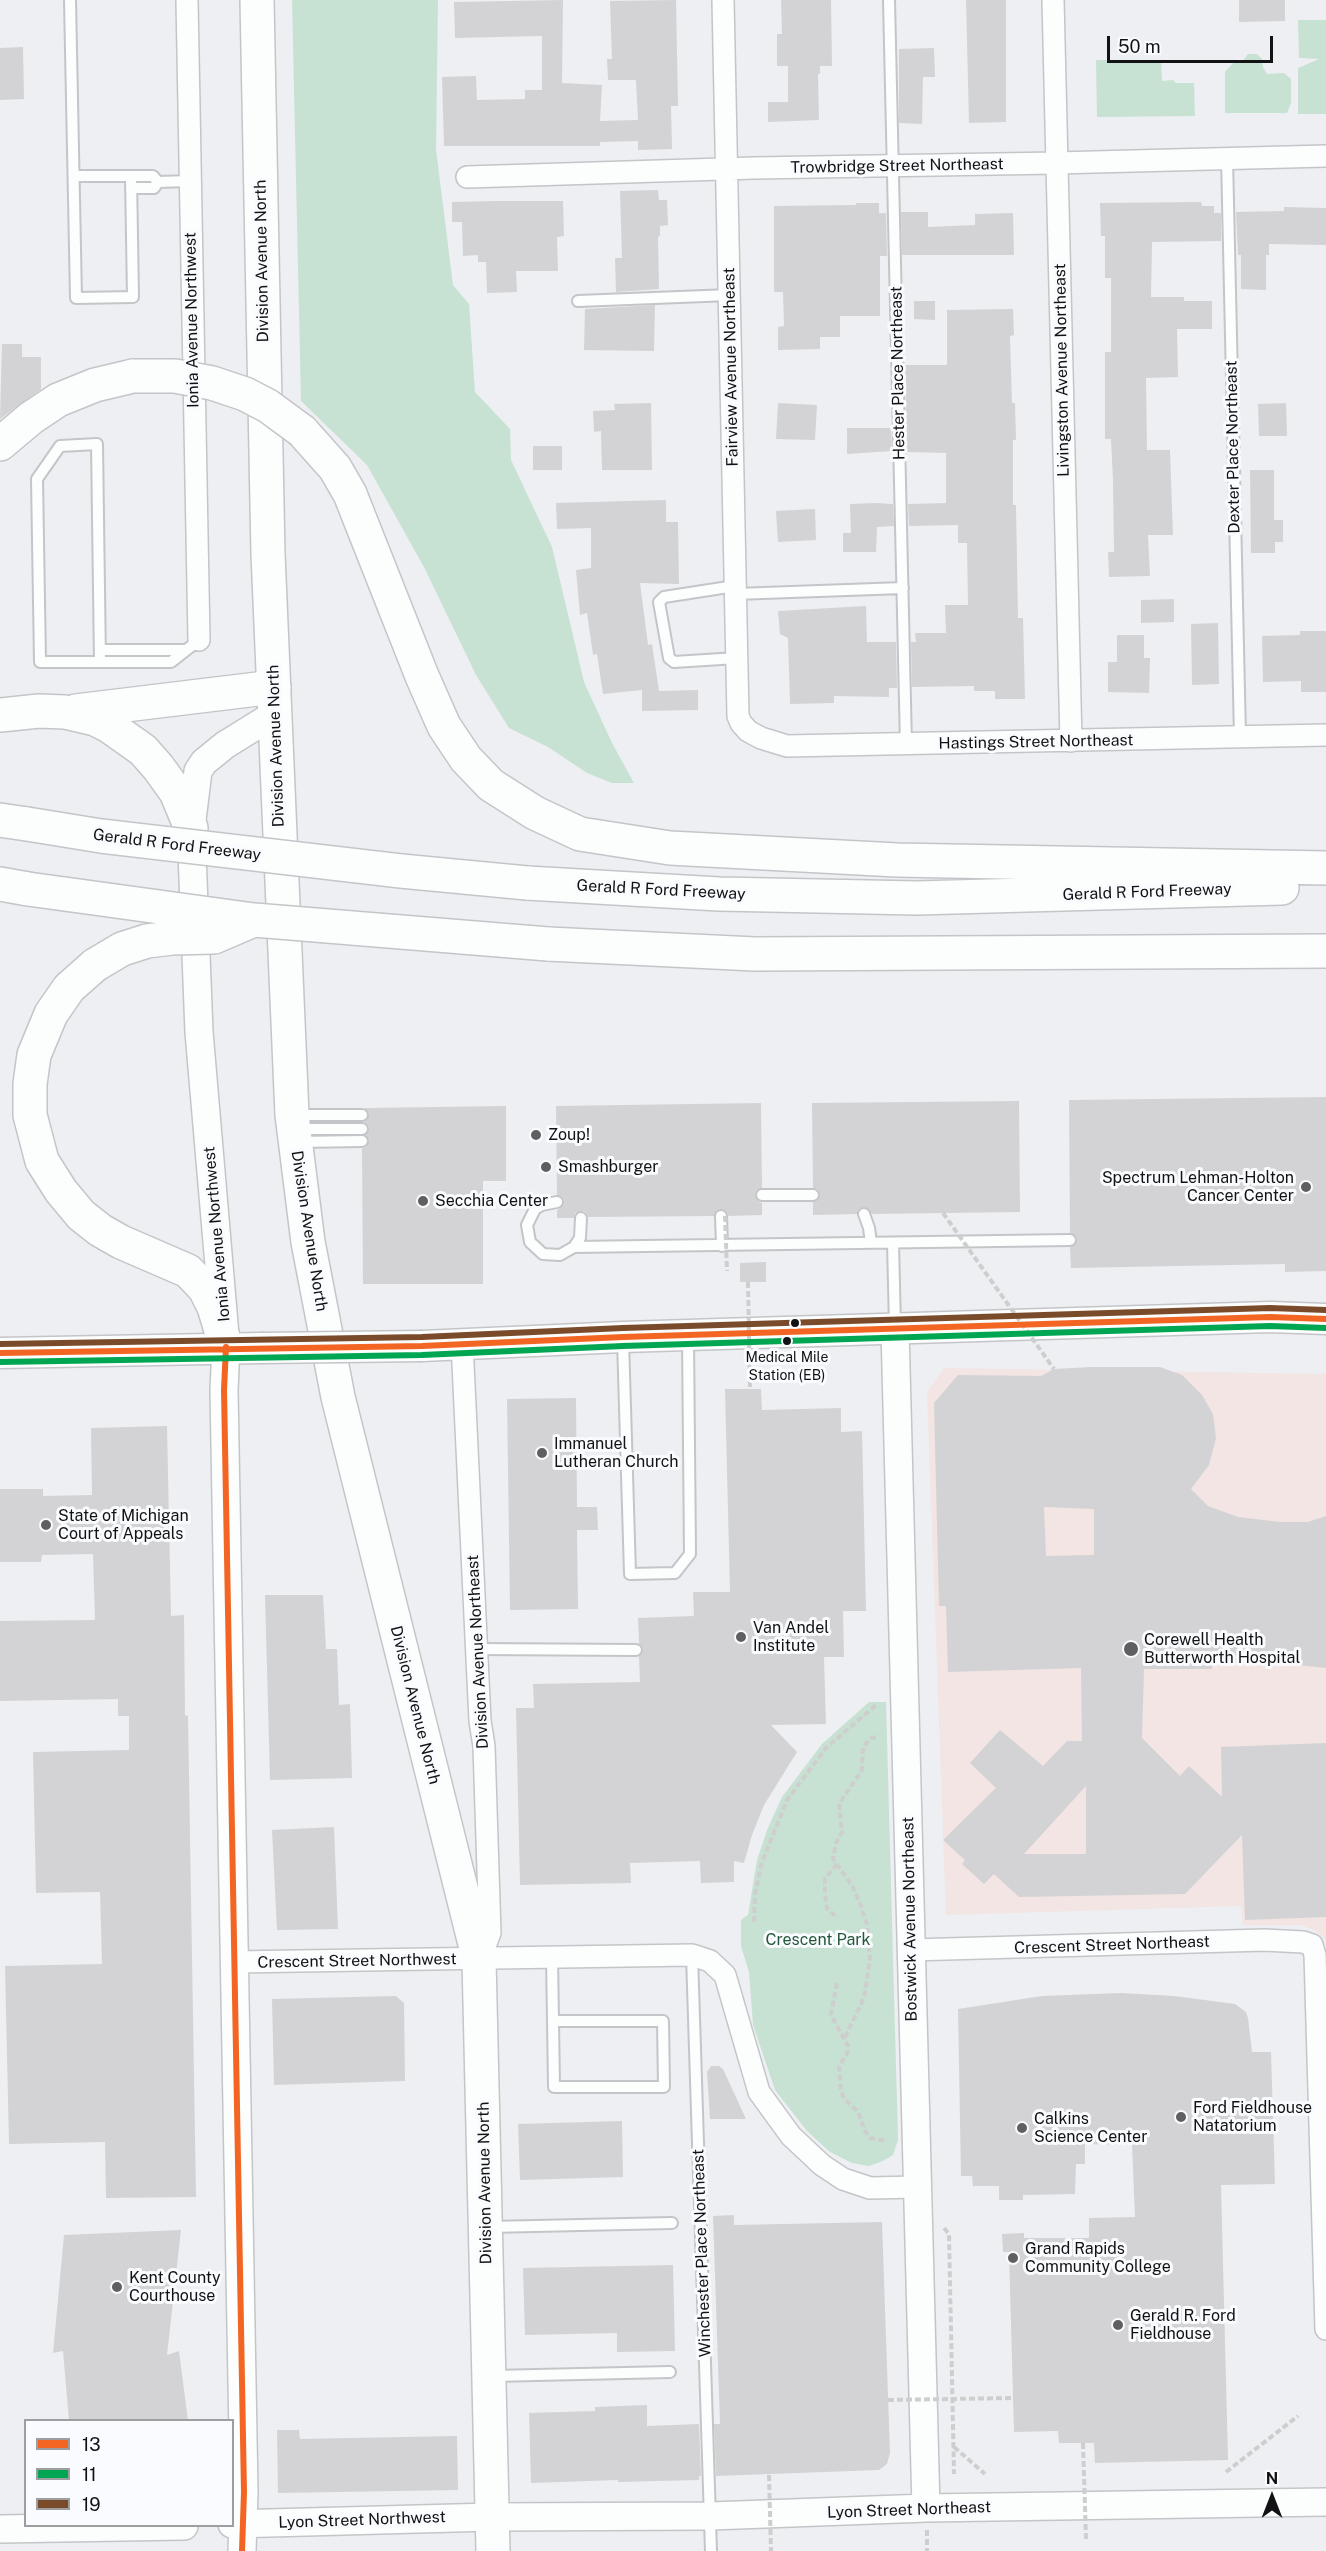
<!DOCTYPE html>
<style>
body{margin:0}
#map{position:relative;width:1326px;height:2551px;overflow:hidden;background:#edeff2;font-family:"Public Sans",sans-serif}
canvas{display:block}
.legend{position:absolute;left:24px;top:2419px;width:210px;height:108px;box-sizing:border-box;background:#fafbfe;border:2px solid #9d9ea0;margin:0;padding:8px 10px;list-style:none;font-size:18px;color:#121214}
.legend li{display:flex;align-items:center;gap:12px;height:30px}
.legend b{width:30px;border:2px solid #9d9ea0}
.north{position:absolute;left:1242px;top:2467px;width:60px;height:60px;-webkit-text-stroke:4px #fafbfe;paint-order:stroke;rotate:0deg;font-size:16px;font-weight:700;line-height:24px;text-align:center;color:#121214}
.north::after{content:'';display:block;margin:auto;width:21px;height:27px;background:#121214;clip-path:polygon(50% 0,100% 100%,50% 72%,0 100%)}
.scale{position:absolute;left:1107px;top:36px;width:166px;height:27px;box-sizing:border-box;border:3px solid #121214;border-top:0;padding-left:8px;font-size:18px;line-height:21px;white-space:nowrap;color:#121214;-webkit-text-stroke:4px #fafbfe;paint-order:stroke}
</style>
<div id="map">
<canvas width="1326" height="2551"></canvas>
<ul class="legend">
<li><b style="height:8px;background:#f26522"></b>13</li>
<li><b style="height:8px;background:#00a651"></b>11</li>
<li><b style="height:8px;background:#7a4b2a"></b>19</li>
</ul>
<div class="north">N</div>
<div class="scale">50 m</div>
</div>
<script>
const context = document.querySelector('canvas').getContext('2d');
context.lineJoin = 'round';
function fill(path, color) {
  context.fillStyle = color;
  context.fill(path, 'evenodd');
}
function poly(rows) {
  const path = new Path2D();
  for (const r of rows) {
    path.moveTo(r[0], r[1]);
    for (let i = 2; i < r.length; i += 2) path.lineTo(r[i], r[i + 1]);
  }
  return path;
}
function stroke(path, color, width, dash) {
  context.strokeStyle = color;
  context.lineWidth = width;
  context.lineCap = dash ? 'butt' : 'round';
  context.setLineDash(dash || []);
  context.stroke(path);
}
function write(font, color, halo, rows, align = 'center') {
  context.font = font + ' "Public Sans",sans-serif';
  context.lineWidth = 6;
  context.setLineDash([]);
  context.textBaseline = 'middle';
  context.strokeStyle = halo;
  context.fillStyle = color;
  for (const [text, x, y, turn = 0] of rows) {
    context.save();
    context.translate(x, y);
    context.rotate((+turn || 0) * Math.PI / 180);
    context.textAlign = isNaN(turn) ? turn : align;
    if (halo) context.strokeText(text, 0, 0);
    context.fillText(text, 0, 0);
    context.restore();
  }
}
fill(poly([
 [944,1368,1326,1374,1326,1940,1316,1931,1301,1925,1243,1925,1241,1906,946,1915,927,1392]
]), '#f2e5e3');
fill(poly([
 [292,0,438,0,436,150,453,285,469,304,475,392,510,429,511,460,552,547,584,682,612,743,634,783,612,783,587,773,548,747,509,728,476,675,425,569,367,465,301,401],
 [1298,20,1326,20,1326,114,1298,114,1298,68,1319,59,1299,58],
 [1248,54,1257,54,1262,59,1263,67,1267,74,1284,73,1291,79,1291,103,1287,113,1225,113,1225,72,1234,62,1242,62],
 [1096,60,1161,60,1162,81,1173,80,1176,83,1194,83,1195,116,1097,117],
 [869,1702,886,1702,898,2140,893,2155,883,2161,869,2166,852,2163,830,2152,807,2131,775,2090,753,2025,749,1972,741,1946,741,1920,748,1915,757,1860,767,1830,782,1797,822,1744]
]), '#c7e2d2');
fill(poly([
 [563,0,562,83,602,85,600,121,638,120,636,80,608,80,607,59,612,59,610,1,676,0,678,106,671,106,672,149,638,150,638,141,600,142,600,146,444,146,442,77,476,76,477,100,525,99,525,90,542,90,542,36,455,38,454,2],
 [781,0,831,0,832,66,820,66,820,74,818,74,819,120,768,122,768,102,788,102,788,66,777,66,777,34,782,34],
 [966,0,1006,0,1006,122,969,123],
 [1239,0,1285,0,1285,21,1239,22],
 [23,47,24,99,0,100,0,48],
 [934,48,935,77,923,77,922,124,899,123,899,49],
 [658,190,659,200,667,200,668,225,660,226,660,236,658,237,659,289,616,292,615,258,622,258,620,191],
 [496,201,563,201,564,236,557,237,558,271,516,271,517,292,487,293,486,262,478,262,478,255,463,256,462,222,452,222,452,202],
 [1201,202,1202,206,1214,206,1214,213,1221,213,1221,241,1152,242,1151,297,1184,297,1184,301,1212,301,1212,329,1177,329,1178,377,1146,378,1147,450,1170,450,1173,535,1148,535,1150,576,1109,577,1108,552,1114,552,1113,480,1111,439,1105,439,1105,352,1111,352,1111,278,1105,278,1105,236,1101,236,1100,203],
 [856,203,879,203,879,213,886,213,887,256,880,256,880,316,840,316,840,337,820,337,820,349,778,350,778,327,784,326,783,292,774,292,774,206,856,205],
 [1284,207,1326,208,1326,245,1269,244,1269,255,1266,255,1266,290,1241,289,1241,255,1238,255,1236,212,1284,211],
 [901,212,928,212,928,227,975,225,975,214,1013,213,1014,255,902,255],
 [914,301,935,301,935,320,914,319],
 [655,305,654,351,584,350,585,309],
 [1013,309,1014,335,1010,336,1012,403,1015,403,1016,440,1013,440,1013,505,1016,505,1018,618,1023,618,1025,699,995,699,995,691,974,691,974,686,912,687,911,642,916,642,915,633,946,633,945,605,968,605,967,543,958,543,958,525,909,526,908,504,946,503,946,453,907,452,905,365,947,365,947,310],
 [2,344,22,344,22,357,41,357,41,389,0,419],
 [651,403,652,470,602,470,601,431,594,432,593,411,615,410,614,404],
 [778,403,817,405,815,440,776,439],
 [1286,403,1287,436,1259,436,1258,404],
 [847,428,891,428,892,451,847,454],
 [533,446,562,446,562,470,533,470],
 [1250,470,1274,470,1274,520,1283,520,1283,542,1275,542,1275,553,1251,553],
 [666,500,666,522,678,522,679,584,640,583,648,645,652,644,659,691,698,690,698,710,642,711,642,690,603,694,597,654,593,655,587,613,580,615,576,570,591,568,591,528,557,529,556,503],
 [875,503,893,504,894,526,877,527,876,552,843,552,843,533,851,533,850,504],
 [815,509,816,540,778,542,776,511],
 [1174,599,1174,622,1141,623,1141,600],
 [866,606,867,642,896,642,897,688,889,688,889,697,834,696,834,703,790,704,788,638,780,634,778,611],
 [1218,623,1219,684,1192,685,1191,624],
 [1300,631,1326,631,1326,692,1301,692,1301,681,1263,682,1262,636,1300,635],
 [1117,635,1144,635,1144,658,1150,658,1149,693,1108,692,1108,662,1117,662],
 [1326,1097,1326,1271,1285,1272,1285,1264,1071,1268,1070,1247,1077,1240,1076,1236,1070,1233,1069,1100],
 [1019,1101,1020,1212,872,1214,865,1207,859,1209,857,1214,813,1215,813,1202,819,1199,820,1194,817,1189,813,1188,812,1103],
 [761,1103,762,1188,756,1191,755,1196,758,1201,762,1203,762,1215,728,1216,727,1212,721,1209,717,1210,714,1216,588,1217,586,1212,581,1211,575,1213,574,1218,557,1218,557,1210,562,1207,564,1201,562,1197,557,1195,556,1106],
 [506,1106,506,1181,483,1181,483,1284,363,1284,362,1148,366,1147,369,1141,366,1135,369,1126,364,1122,369,1114,365,1108],
 [766,1262,766,1282,740,1282,740,1263],
 [1091,1367,1160,1367,1182,1375,1202,1395,1213,1414,1216,1438,1209,1465,1191,1489,1208,1506,1238,1517,1280,1522,1308,1522,1326,1516,1326,1668,1288,1664,1212,1663,1212,1669,1144,1669,1142,1738,1180,1776,1189,1766,1222,1797,1221,1747,1326,1743,1326,1917,1245,1920,1242,1835,1185,1894,1019,1897,994,1874,984,1884,962,1864,965,1860,943,1840,996,1788,970,1763,1000,1730,1043,1766,1067,1741,1082,1741,1081,1668,948,1672,946,1606,939,1606,934,1403,958,1375,1041,1376,1054,1369],
 [1044,1507,1094,1509,1094,1555,1046,1556],
 [1086,1786,1086,1854,1024,1854],
 [725,1389,761,1389,762,1410,841,1408,841,1432,862,1431,866,1611,843,1611,844,1657,824,1657,826,1724,771,1725,797,1752,764,1805,752,1835,744,1863,734,1861,734,1882,701,1883,700,1861,630,1863,631,1883,520,1885,516,1708,534,1708,533,1684,640,1682,639,1657,643,1649,639,1643,638,1618,694,1616,693,1592,730,1592],
 [576,1398,577,1507,597,1507,598,1530,577,1530,578,1609,510,1610,507,1399],
 [167,1426,171,1616,184,1615,185,1715,188,1716,196,2197,106,2198,105,2142,9,2144,5,1966,102,1964,100,1892,36,1893,33,1752,129,1750,129,1716,118,1716,118,1699,0,1701,0,1621,95,1620,93,1554,42,1555,41,1562,0,1562,0,1489,43,1489,43,1496,92,1495,91,1428],
 [265,1595,323,1595,326,1649,337,1649,339,1705,350,1704,352,1778,270,1780],
 [334,1827,338,1929,277,1930,272,1830],
 [1121,1993,1174,1996,1235,2004,1246,2012,1248,2018,1252,2052,1271,2052,1275,2184,1221,2185,1228,2460,1095,2463,1094,2443,1059,2443,1058,2431,1014,2432,1009,2252,1003,2252,1002,2234,1024,2233,1024,2238,1089,2238,1089,2218,1135,2217,1132,2145,1085,2144,1085,2164,1076,2164,1075,2194,1023,2195,1023,2200,999,2200,999,2186,973,2186,972,2176,961,2176,958,2009,1042,1996],
 [396,1996,404,2003,405,2081,274,2085,272,1999],
 [711,2066,719,2066,723,2069,746,2119,710,2119,707,2072],
 [622,2121,623,2177,520,2180,518,2124],
 [734,2215,734,2225,882,2222,890,2453,887,2464,879,2470,716,2476,714,2424,720,2424,713,2216],
 [181,2230,167,2355,179,2351,188,2421,69,2421,63,2351,53,2353,64,2235],
 [673,2265,675,2351,617,2352,617,2333,525,2335,523,2268],
 [647,2405,647,2426,699,2424,701,2476,699,2476,699,2480,618,2482,618,2480,531,2483,529,2413,595,2411,595,2407],
 [277,2430,299,2430,300,2439,457,2436,458,2490,278,2493]
]), '#d3d3d5');
const service = poly([
 [70,0,76,298,133,297,131,176],
 [889,0,906,745],
 [1227,158,1240,736],
 [74,176,153,176,158,182,190,181],
 [131,188,154,188,158,182],
 [578,301,730,295],
 [735,586,664,597,659,602,669,658,674,662,737,658],
 [735,594,903,588],
 [100,650,185,650],
 [100,662,97,444,60,446,37,479,40,662,171,662,199,640],
 [296,1115,362,1115],
 [297,1129,362,1129],
 [298,1142,362,1141],
 [762,1195,813,1195],
 [557,1202,542,1205,535,1209,527,1225,530,1242,543,1254,560,1255,574,1247,580,1238,581,1218],
 [864,1214,869,1228,871,1243],
 [721,1216,722,1246],
 [893,1243,895,1327],
 [574,1247,1070,1240],
 [623,1340,630,1574,675,1573,690,1554,688,1337],
 [477,1649,636,1650],
 [692,1955,711,2551],
 [552,1958,553,2021,663,2021,664,2087,554,2087,553,2021],
 [489,2227,672,2223],
 [492,2376,670,2372]
]);
const minor = poly([
 [187,0,199,640],
 [723,0,738,716,741,723,748,731,761,738,787,746,1326,735],
 [1053,0,1071,741],
 [467,177,754,168,1056,163,1326,156],
 [462,1343,480,1721,484,1746,490,1933,480,1959],
 [911,1950,1264,1940,1303,1942,1312,1945,1315,1955,1326,2329],
 [234,1962,692,1955,710,1961,725,1975,759,2092,791,2136,822,2165,843,2179,870,2188,916,2187]
]);
const tertiary = poly([
 [895,1330,926,2508],
 [232,2524,492,2517,711,2516,926,2508,1326,2502],
 [0,2529,184,2526],
 [242,2551,244,2492,224,1390,226,1347,199,1032,191,828,198,771,204,762,225,745,275,714]
]);
const secondary = poly([
 [422,1346,623,1337,1270,1317,1326,1319],
 [0,1353,261,1348]
]);
const primary = poly([
 [257,0,268,554,292,1115,308,1242,338,1397,479,1960,493,2551]
]);
const motorway = poly([
 [302,431,335,468,350,494,422,676,444,726,466,759,491,785,535,813,580,834,670,848,897,860,1326,868],
 [0,444,31,418,58,400,95,385,133,376],
 [76,711,274,687],
 [0,715,39,711,65,712,95,719,109,726,143,750,158,767,176,792,191,828],
 [0,820,27,824],
 [527,883,719,894,917,898,1282,888],
 [0,884,28,889],
 [548,944,755,954,1326,951],
 [95,965,69,988,51,1014,34,1055,30,1084,30,1115,42,1161,61,1191,81,1215,100,1230,121,1242,188,1271,205,1289,214,1307,226,1347]
]);
stroke(service, '#c4c5c8', 14);
stroke(minor, '#c4c5c8', 24);
stroke(tertiary, '#c4c5c8', 30);
stroke(secondary, '#c4c5c8', 33);
stroke(primary, '#c4c5c8', 36);
stroke(motorway, '#c4c5c8', 36);
stroke(poly([
 [837,1864,825,1879,825,1893,827,1909,838,1918],
 [754,1922,755,1894,762,1862,787,1800,826,1748,876,1705],
 [837,1983,831,2015,848,2046,847,2054,839,2066,841,2091,844,2098,858,2112,865,2131,870,2138,887,2141],
 [845,2037,864,1998,870,1959,867,1925,861,1906,853,1887,833,1859,836,1843,842,1832,839,1804,862,1770,863,1747,871,1738,877,1737],
 [944,2228,949,2234,954,2474],
 [954,2447,985,2474],
 [1226,2472,1298,2416],
 [927,2530,927,2551]
]), '#cececf', 4, [6, 3]);
stroke(service, '#fcfdfd', 10);
stroke(minor, '#fcfdfd', 21);
stroke(tertiary, '#fcfdfd', 27);
stroke(secondary, '#fcfdfd', 30);
stroke(primary, '#fcfdfd', 33);
stroke(motorway, '#fcfdfd', 33);
const secondaryBridge = poly([
 [261,1348,422,1346]
]);
const motorwayBridge = poly([
 [133,376,175,376,212,383,245,394,268,406,302,431],
 [27,824,101,836,401,871,527,883],
 [28,889,254,920,548,944],
 [95,965,122,949,147,941,172,938,214,937,249,922]
]);
stroke(secondaryBridge, '#c4c5c8', 33, []);
stroke(motorwayBridge, '#c4c5c8', 36, []);
stroke(poly([
 [943,1213,1054,1369],
 [725,1216,727,1271],
 [748,1282,750,1389],
 [888,2400,1013,2398],
 [1083,2443,1086,2539],
 [769,2475,771,2551]
]), '#cececf', 4, [6, 3]);
stroke(secondaryBridge, '#fcfdfd', 30);
stroke(motorwayBridge, '#fcfdfd', 33);
stroke(poly([
 [226,1347,224,1390,244,2492,242,2551],
 [0,1353,422,1346,623,1337,1270,1317,1326,1319]
]), '#f26522', 6);
stroke(poly([
 [0,1362,422,1355,623,1346,1270,1326,1326,1328]
]), '#00a651', 6);
stroke(poly([
 [0,1344,422,1337,623,1328,1270,1308,1326,1310]
]), '#7a4b2a', 6);
for (const [x, y, r, color] of [
 [536,1135,6,"#5f5f62"],
 [546,1167,6,"#5f5f62"],
 [1306,1187,6,"#5f5f62"],
 [423,1201,6,"#5f5f62"],
 [795,1323,5,"#121214"],
 [787,1341,5,"#121214"],
 [542,1453,6,"#5f5f62"],
 [46,1525,6,"#5f5f62"],
 [741,1637,6,"#5f5f62"],
 [1131,1649,8,"#5f5f62"],
 [1181,2117,6,"#5f5f62"],
 [1022,2128,6,"#5f5f62"],
 [1013,2258,6,"#5f5f62"],
 [117,2287,6,"#5f5f62"],
 [1118,2325,6,"#5f5f62"]
]) {
  const dot = new Path2D();
  dot.arc(x, y, r, 0, 2 * Math.PI);
  context.fillStyle = color;
  context.fill(dot);
  stroke(dot, '#fafbfe', 2);
}
write('14px', '#121214', '#fafbfe', [
 ["Medical Mile",787,1358],
 ["Station (EB)",787,1376]
]);
write('16px', '#121214', '#fafbfe', [
 ["Trowbridge Street Northeast",897,166,-1],
 ["Division Avenue North",262,261,-91],
 ["Ionia Avenue Northwest",192,320,-91],
 ["Fairview Avenue Northeast",731,367,-91],
 ["Livingston Avenue Northeast",1062,370,-91],
 ["Hester Place Northeast",898,373,-91],
 ["Dexter Place Northeast",1233,447,-91],
 ["Hastings Street Northeast",1036,742,-1],
 ["Division Avenue North",276,746,-92],
 ["Gerald R Ford Freeway",177,845,7],
 ["Gerald R Ford Freeway",661,890,3],
 ["Gerald R Ford Freeway",1147,892,-2],
 ["Division Avenue North",309,1231,81],
 ["Ionia Avenue Northwest",217,1234,-95],
 ["Division Avenue Northeast",478,1652,-93],
 ["Division Avenue North",415,1705,76],
 ["Bostwick Avenue Northeast",910,1919,-91],
 ["Crescent Street Northeast",1112,1945,-2],
 ["Crescent Street Northwest",357,1961,-1],
 ["Division Avenue North",485,2183,-91],
 ["Winchester Place Northeast",702,2253,-92],
 ["Lyon Street Northeast",909,2510,-2],
 ["Lyon Street Northwest",362,2520,-2]
]);
write('16px', '#121214', '#fafbfe', [
 ["Zoup!",548,1135],
 ["Smashburger",558,1167],
 ["Spectrum Lehman-Holton",1294,1178,"right"],
 ["Cancer Center",1294,1196,"right"],
 ["Secchia Center",435,1201],
 ["Immanuel",554,1444],
 ["Lutheran Church",554,1462],
 ["State of Michigan",58,1516],
 ["Court of Appeals",58,1534],
 ["Van Andel",753,1628],
 ["Institute",753,1646],
 ["Corewell Health",1144,1640],
 ["Butterworth Hospital",1144,1658],
 ["Ford Fieldhouse",1193,2108],
 ["Natatorium",1193,2126],
 ["Calkins",1034,2119],
 ["Science Center",1034,2137],
 ["Grand Rapids",1025,2249],
 ["Community College",1025,2267],
 ["Kent County",129,2278],
 ["Courthouse",129,2296],
 ["Gerald R. Ford",1130,2316],
 ["Fieldhouse",1130,2334]
], 'left');
write('16px', '#225839', '#fafbfe', [
 ["Crescent Park",818,1940]
]);
</script>
